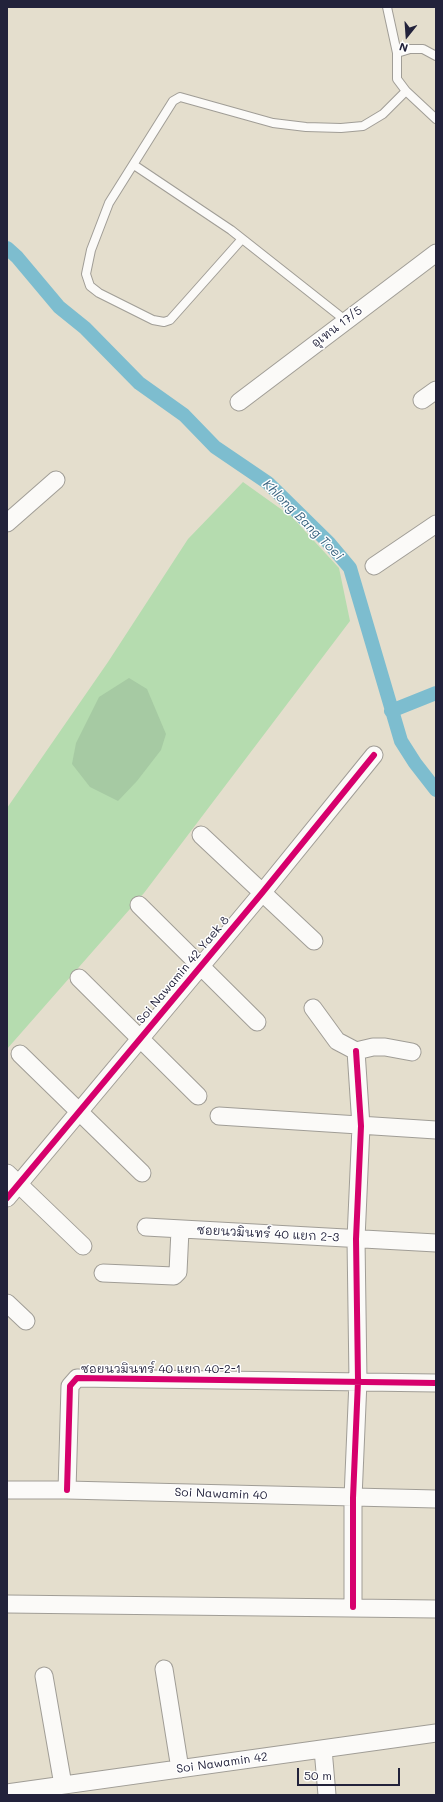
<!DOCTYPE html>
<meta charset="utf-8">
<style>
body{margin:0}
#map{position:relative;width:443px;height:1802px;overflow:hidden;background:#e4decd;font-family:Mali,sans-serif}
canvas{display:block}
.frame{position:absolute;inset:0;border:8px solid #22223b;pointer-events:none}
.north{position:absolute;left:387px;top:16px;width:40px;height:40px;-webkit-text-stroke:3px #fff;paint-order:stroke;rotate:197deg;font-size:11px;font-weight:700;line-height:16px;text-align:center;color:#22223b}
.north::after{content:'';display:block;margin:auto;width:14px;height:18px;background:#22223b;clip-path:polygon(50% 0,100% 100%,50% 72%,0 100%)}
.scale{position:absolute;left:297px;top:1768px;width:103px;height:18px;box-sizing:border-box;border:2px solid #22223b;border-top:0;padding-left:5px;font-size:12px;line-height:14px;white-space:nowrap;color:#22223b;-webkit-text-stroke:3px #fff;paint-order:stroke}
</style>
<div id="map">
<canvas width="443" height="1802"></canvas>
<div class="frame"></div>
<div class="north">N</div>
<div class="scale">50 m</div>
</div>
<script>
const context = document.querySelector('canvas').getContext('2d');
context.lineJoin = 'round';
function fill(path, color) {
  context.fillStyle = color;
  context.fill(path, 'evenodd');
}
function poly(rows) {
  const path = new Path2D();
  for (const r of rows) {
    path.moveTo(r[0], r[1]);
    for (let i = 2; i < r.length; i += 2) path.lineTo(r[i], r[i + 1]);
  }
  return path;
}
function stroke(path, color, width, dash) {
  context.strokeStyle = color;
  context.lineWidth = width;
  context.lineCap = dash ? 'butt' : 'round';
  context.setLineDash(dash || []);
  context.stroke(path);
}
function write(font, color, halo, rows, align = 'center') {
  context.font = font + ' Mali,"Playpen Sans Thai",sans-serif';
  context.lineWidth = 3;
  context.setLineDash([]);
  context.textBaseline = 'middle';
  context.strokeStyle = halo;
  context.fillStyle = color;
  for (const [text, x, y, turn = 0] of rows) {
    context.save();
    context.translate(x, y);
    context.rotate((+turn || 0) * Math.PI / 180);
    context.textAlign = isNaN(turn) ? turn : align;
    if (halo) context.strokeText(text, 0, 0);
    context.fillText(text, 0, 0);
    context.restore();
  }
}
fill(poly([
 [243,482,292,517,339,568,350,621,144,893,7,1049,7,808,108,662,188,539]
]), '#b5dcaf');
fill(poly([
 [129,678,147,689,166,734,161,750,137,781,118,801,90,787,72,764,76,743,99,697]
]), '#a6caa3');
stroke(poly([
 [7,248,17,257,59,307,85,328,139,383,184,415,215,447,268,483,329,543,350,568,401,741,415,763,436,790],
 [391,711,436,693]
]), '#7dbdcf', 14);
const service = poly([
 [397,53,410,49,423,49,436,56],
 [406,91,436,119],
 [134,165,231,230,345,320],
 [242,239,170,320,164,322,153,320,99,293,90,286,86,274,91,250,109,203,173,101,180,97,273,123,306,127,341,128,363,126,383,114,406,91,397,79,397,53,387,7]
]);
const minor = poly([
 [422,400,436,390],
 [239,402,436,253],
 [7,523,56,480],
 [374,566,436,524],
 [201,835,314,941],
 [139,905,257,1022],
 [79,978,198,1096],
 [313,1008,337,1041,356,1051,373,1047,385,1047,412,1052],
 [20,1054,142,1173],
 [219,1116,436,1130],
 [7,1173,83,1246],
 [7,1198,262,893,374,755],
 [146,1227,436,1243],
 [103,1273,174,1276,178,1272,180,1230],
 [7,1303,26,1321],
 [7,1490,67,1490,436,1499],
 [67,1490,70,1386,77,1378,436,1383],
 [7,1604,436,1609],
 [353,1607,353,1498,358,1381,356,1239,361,1126,356,1051],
 [164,1669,180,1769],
 [44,1676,63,1785],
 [323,1749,327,1795],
 [7,1793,436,1733]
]);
stroke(service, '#a09d96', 10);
stroke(minor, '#a09d96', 19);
stroke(service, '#fbfaf8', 8);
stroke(minor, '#fbfaf8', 17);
stroke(poly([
 [7,1198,262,893,374,755],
 [67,1490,70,1386,77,1378,436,1383],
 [353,1607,353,1498,358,1381,356,1239,361,1126,356,1051]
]), '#d6006c', 6);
write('12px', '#22223b', '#fff', [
 ["อุเทน 17/5",337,327,-37],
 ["Soi Nawamin 42 Yaek 8",183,970,-50],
 ["ซอยนวมินทร์ 40 แยก 2-3",268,1234,3],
 ["ซอยนวมินทร์ 40 แยก 40-2-1",161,1369],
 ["Soi Nawamin 40",221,1494,2],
 ["Soi Nawamin 42",222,1763,-8]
]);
write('italic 13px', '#37617e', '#fff', [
 ["Khlong Bang Toei",303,520,45]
]);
</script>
